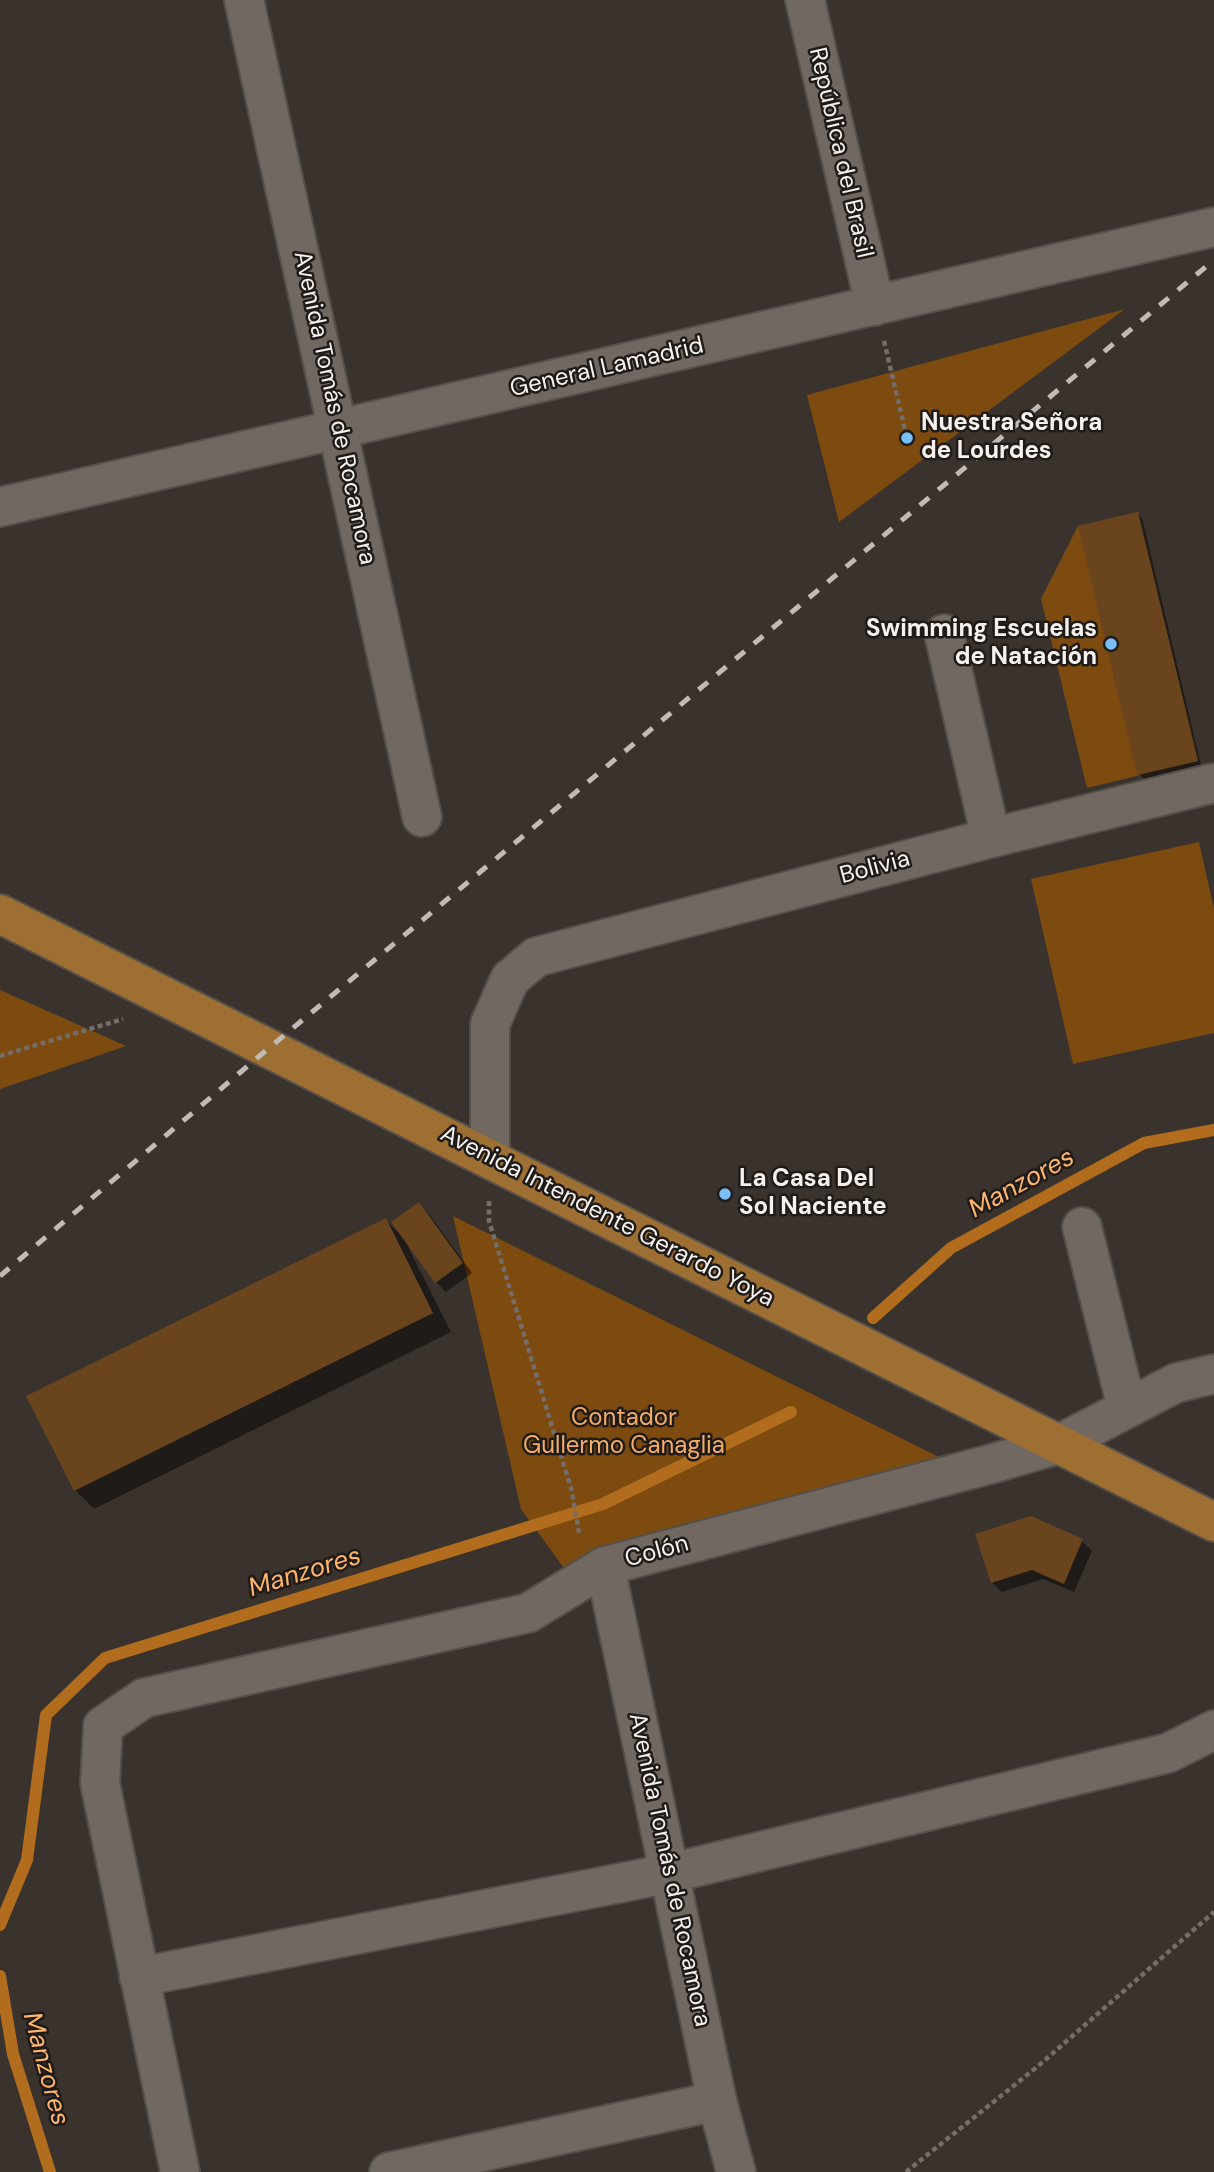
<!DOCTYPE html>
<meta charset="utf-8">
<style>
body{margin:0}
canvas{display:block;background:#3a332d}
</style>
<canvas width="1214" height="2172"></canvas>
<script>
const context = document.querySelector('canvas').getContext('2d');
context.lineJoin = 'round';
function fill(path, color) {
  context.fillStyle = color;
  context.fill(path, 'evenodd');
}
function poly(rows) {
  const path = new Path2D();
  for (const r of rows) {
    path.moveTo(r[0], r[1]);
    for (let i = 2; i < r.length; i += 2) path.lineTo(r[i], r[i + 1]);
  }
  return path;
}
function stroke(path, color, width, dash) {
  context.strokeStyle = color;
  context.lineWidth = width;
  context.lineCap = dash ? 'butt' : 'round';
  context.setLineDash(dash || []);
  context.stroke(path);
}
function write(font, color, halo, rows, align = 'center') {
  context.font = font + ' "DM Sans",sans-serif';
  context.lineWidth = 5;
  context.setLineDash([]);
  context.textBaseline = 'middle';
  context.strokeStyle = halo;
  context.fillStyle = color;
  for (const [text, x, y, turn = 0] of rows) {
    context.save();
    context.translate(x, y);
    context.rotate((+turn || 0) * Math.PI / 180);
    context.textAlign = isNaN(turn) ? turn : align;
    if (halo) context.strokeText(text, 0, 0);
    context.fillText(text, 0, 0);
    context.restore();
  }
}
fill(poly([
 [1125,309,839,522,807,395],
 [1138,512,1198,761,1087,788,1041,599,1078,526],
 [1199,842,1214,909,1214,1033,1073,1064,1031,879],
 [0,990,126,1046,0,1089],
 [453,1216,959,1467,564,1568,521,1509]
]), '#7d4b0f');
fill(poly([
 [1138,514,1142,518,1201,765,1144,779,1139,774],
 [419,1204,429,1214,472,1273,446,1292,436,1282,410,1245,408,1247,451,1332,94,1509,75,1490,385,1220,399,1233],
 [1031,1518,1082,1541,1092,1551,1074,1592,1043,1579,1002,1592,992,1582]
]), '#0007');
stroke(poly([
 [873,1318,951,1248,1144,1143,1214,1130],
 [0,1925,27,1860,46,1715,105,1658,603,1504,791,1412],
 [0,1976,13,2054,50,2172]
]), '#b16d1d', 12);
fill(poly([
 [1138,512,1198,761,1137,775,1078,526],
 [419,1202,463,1263,435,1283,391,1222],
 [386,1218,433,1313,74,1491,26,1396],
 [1031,1516,1083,1539,1064,1584,1032,1570,991,1583,975,1534]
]), '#69441d');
const minor = poly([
 [244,0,422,817],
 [805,0,875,306],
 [0,507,1214,227],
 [944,634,991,838],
 [490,1158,490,1024,510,979,536,957,991,838,1214,783],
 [1082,1227,1127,1408],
 [605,1566,717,2101,736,2172],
 [139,1977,671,1873,1168,1753,1214,1730],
 [180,2172,100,1783,103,1726,144,1698,528,1613,605,1566,991,1464,1059,1444,1176,1383,1214,1374],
 [389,2172,717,2101]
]);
const major = poly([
 [0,914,1214,1522]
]);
stroke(minor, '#544f49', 42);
stroke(major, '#544f49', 42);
stroke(poly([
 [884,341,907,438],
 [0,1056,123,1019],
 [489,1201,489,1221,571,1488,579,1532,581,1535],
 [906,2172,1037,2067,1214,1912]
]), '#746d68', 4.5, [5, 3.5]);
stroke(minor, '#706861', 38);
stroke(major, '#9e6f33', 38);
stroke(poly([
 [0,1276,269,1048,1214,260]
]), '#c0bbb6', 5, [12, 12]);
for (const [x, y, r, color] of [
 [907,438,7,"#79bff8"],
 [1111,644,7,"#79bff8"],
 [725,1194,7,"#79bff8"]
]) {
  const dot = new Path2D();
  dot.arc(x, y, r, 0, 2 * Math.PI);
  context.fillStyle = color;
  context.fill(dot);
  stroke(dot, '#1f1b19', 2.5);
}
write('24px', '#f7f2ee', '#1f1b19', [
 ["República del Brasil",840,153,77],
 ["General Lamadrid",607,368,-13],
 ["Avenida Tomás de Rocamora",334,408,78],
 ["Bolivia",875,868,-15],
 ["Avenida Intendente Gerardo Yoya",607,1217,27],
 ["Colón",657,1552,-15],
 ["Avenida Tomás de Rocamora",669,1870,78]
]);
write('bold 24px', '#f7f2ee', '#1f1b19', [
 ["Nuestra Señora",921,424],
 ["de Lourdes",921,452],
 ["Swimming Escuelas",1097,630,"right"],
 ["de Natación",1097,658,"right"],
 ["La Casa Del",739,1180],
 ["Sol Naciente",739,1208]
], 'left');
write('24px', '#f5ad65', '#1f1b19', [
 ["Contador",624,1419],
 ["Gullermo Canaglia",624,1447]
]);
write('italic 26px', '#feb56d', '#1f1b19', [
 ["Manzores",1022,1184,-29],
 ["Manzores",305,1573,-17],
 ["Manzores",45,2069,75]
]);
</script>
